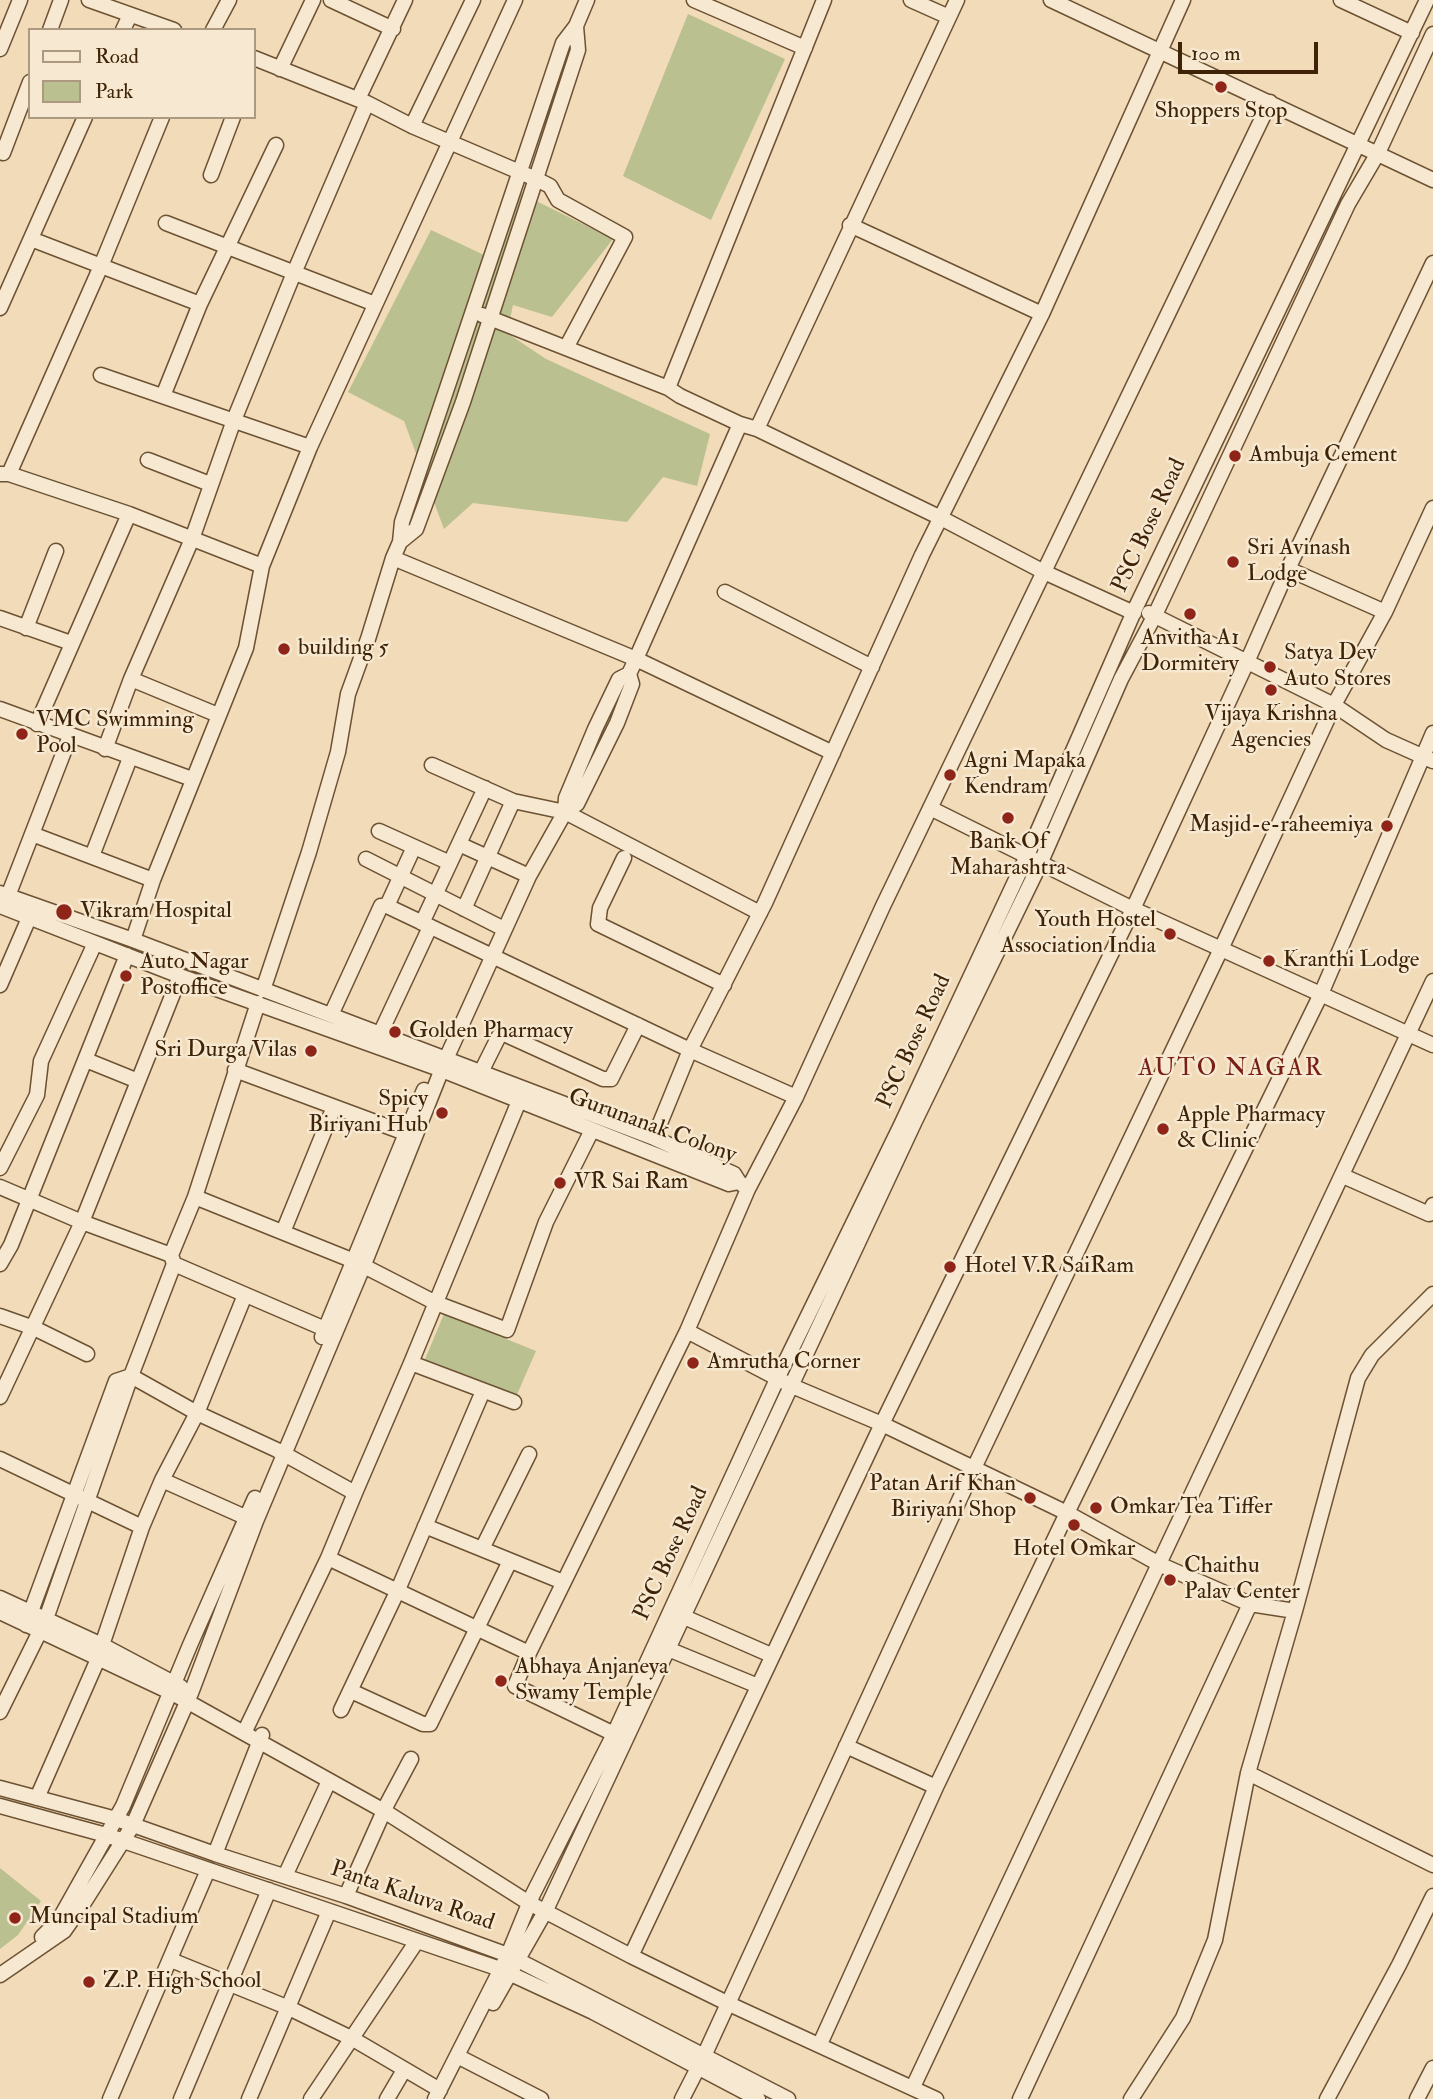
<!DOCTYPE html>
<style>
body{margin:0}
#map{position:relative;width:1433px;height:2099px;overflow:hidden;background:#f1dbb8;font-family:"IM FELL Double Pica",serif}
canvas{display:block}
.legend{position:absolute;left:28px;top:28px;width:228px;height:91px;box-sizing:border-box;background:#f6e8d1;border:2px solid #ad9980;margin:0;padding:9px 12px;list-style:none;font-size:21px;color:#3f2306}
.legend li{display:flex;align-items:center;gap:14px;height:35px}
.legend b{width:35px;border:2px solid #ad9980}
.scale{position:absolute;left:1178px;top:42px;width:140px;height:32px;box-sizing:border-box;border:4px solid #3f2306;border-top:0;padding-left:9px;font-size:21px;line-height:24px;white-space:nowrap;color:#3f2306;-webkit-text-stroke:5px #f6e8d1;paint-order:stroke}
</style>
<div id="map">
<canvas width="1433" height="2099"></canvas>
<ul class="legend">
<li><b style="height:9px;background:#f6e8d1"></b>Road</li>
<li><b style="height:19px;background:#bac08f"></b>Park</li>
</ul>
<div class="scale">100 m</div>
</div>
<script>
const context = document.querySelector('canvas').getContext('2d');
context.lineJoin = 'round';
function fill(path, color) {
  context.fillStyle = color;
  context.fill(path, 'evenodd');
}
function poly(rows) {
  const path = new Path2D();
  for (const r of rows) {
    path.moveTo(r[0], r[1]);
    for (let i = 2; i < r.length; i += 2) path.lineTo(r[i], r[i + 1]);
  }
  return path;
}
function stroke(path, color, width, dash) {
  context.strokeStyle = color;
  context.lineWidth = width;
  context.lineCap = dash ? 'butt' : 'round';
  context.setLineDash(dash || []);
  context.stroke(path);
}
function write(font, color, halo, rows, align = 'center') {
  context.font = font + ' "IM FELL Double Pica",serif';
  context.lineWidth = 5;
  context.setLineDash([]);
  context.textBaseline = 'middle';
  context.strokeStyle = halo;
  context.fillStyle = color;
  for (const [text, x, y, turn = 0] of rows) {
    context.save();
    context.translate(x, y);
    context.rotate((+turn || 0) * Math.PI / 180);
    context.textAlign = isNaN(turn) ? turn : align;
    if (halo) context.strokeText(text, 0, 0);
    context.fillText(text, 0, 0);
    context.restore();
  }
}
fill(poly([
 [688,14,785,59,711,220,623,176],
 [510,188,613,239,552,317,513,305,507,333,546,359,710,434,697,486,663,477,627,522,473,503,444,529,404,421,348,392,431,230,484,255],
 [444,1314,536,1351,515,1399,423,1364],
 [0,1868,41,1901,18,1935,0,1949]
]), '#bac08f');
const minor = poly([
 [89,0,174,30],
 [331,0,393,29],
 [694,0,805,48],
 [824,0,668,388,680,396,740,424,757,429,941,518,1044,572,1134,613],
 [911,0,949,17],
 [1051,0,1433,180],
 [1341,0,1412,33],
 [50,30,61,0],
 [123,30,130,15],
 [213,30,229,0],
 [0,49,20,0],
 [254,58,367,103,412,126,536,179,550,186,558,200,625,237,566,348,668,388],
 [280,69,313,0],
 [358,99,405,0],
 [412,126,473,0],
 [3,153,30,82],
 [211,175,233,117],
 [166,223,375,304],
 [850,225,1042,314],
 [31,239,200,304],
 [1433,263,1288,569,1385,612,1433,508],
 [0,308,85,117],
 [482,315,566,348],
 [101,375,310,447],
 [163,396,200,304,276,145],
 [740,424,636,659,833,753],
 [757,429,957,0],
 [148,460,210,484],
 [0,474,9,474,129,514,262,566],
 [9,474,101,266,162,117],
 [400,542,416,529,463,402,578,50,576,26],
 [725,592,872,667],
 [1149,613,1334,705,1386,740,1433,761],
 [0,618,71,643],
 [26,628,56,551],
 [131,679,218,715],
 [0,709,192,779],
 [37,724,129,514],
 [105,749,131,679,192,539,234,420,294,273,367,103],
 [432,765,513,801,565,812,760,913],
 [930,808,1133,909,1433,1045],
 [565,812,566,798,595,729,619,679,629,674],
 [379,831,450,863,485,788],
 [32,834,153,880],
 [459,844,529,876],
 [92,856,130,758],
 [624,858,600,908,598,924,724,985],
 [366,859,504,929],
 [0,893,133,940,654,1138,734,1174,739,1182,748,1189,687,1331,529,1653,328,1558,244,1733],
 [8,896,70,736],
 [0,906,180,976,442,1070,729,1184,739,1182],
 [387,906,690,1050,796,1097],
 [464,909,513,801],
 [422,923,450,863],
 [133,940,153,880,246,648,262,566,310,447,515,0],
 [0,985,29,918],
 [263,990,309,852,338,752,348,694,368,639,393,558],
 [331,1015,381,906,387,906,414,847],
 [380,1034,430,927],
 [86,1060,138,1081],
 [235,1070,405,1133],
 [481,1072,499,1036,504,1034,603,1079,611,1079,638,1025],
 [654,1138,690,1050,765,903,922,555,1042,314,1183,0],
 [0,1168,37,1095,41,1061,95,943],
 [1343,1176,1429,1214,1433,1205],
 [0,1187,82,1222,171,1255,174,1264,332,1332],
 [748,1189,796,1097,883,906,1270,102],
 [195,1197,354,1261,436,1303,507,1330,546,1222,592,1130],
 [283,1232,334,1107],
 [171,1255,195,1197,258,1003],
 [0,1264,11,1245,127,955],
 [0,1316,34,1328,87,1354],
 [687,1331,792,1386,882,1424,1067,1513,1161,1565,1250,1604,1295,1611],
 [322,1337,424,1090],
 [411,1363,514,1402],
 [0,1397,82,1222,180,976],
 [0,1459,142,1527],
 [162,1480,254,1521],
 [425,1526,563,1582],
 [482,1549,529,1454],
 [328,1558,355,1493],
 [0,1598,102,1645,181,1687],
 [0,1612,172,1693,384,1811,529,1903,631,1956,727,2003,936,2099],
 [675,1613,771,1655],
 [26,1625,116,1381,131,1376,197,1413,277,1450,355,1493,411,1363,519,1101],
 [102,1645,142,1527,162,1480,197,1413,245,1295],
 [668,1649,758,1686],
 [529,1653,515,1686,614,1734],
 [351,1691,423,1724,430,1724,510,1561],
 [341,1710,397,1592,483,1391],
 [0,1712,46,1619,131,1376,174,1264],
 [846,1746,936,1787],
 [1248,1773,1433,1865],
 [0,1788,116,1819,215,1854,346,1896,508,1955,788,2099],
 [37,1798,98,1659],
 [0,1806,106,1835,500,1969,593,2012,758,2099],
 [215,1854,262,1735],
 [285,1876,329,1781],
 [346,1896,387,1804,411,1759],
 [42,1937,59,1920,123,1806,190,1645,255,1498],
 [631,1956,882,1424,1133,909,1247,662,1288,569],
 [171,1960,289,2008,353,2039,440,2090],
 [0,1975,64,1931,83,1904,133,1825,191,1693,256,1521,363,1267,446,1059,529,876,565,812,577,804,617,723,632,684,629,674,636,659,393,558,400,542,402,522,563,43,576,26,587,0],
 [493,2003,546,1910,915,1121,1040,864,1121,679,1155,615,1348,204,1378,153,1433,34],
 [820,2044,936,1787,1067,1513,1321,994,1433,733],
 [463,2059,541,2099],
 [913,2087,1433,981],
 [110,2099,208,1870],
 [181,2099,269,1890],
 [249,2099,329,1911],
 [311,2099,417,1941],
 [387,2099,404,2070],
 [435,2099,508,1955,533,1894,614,1734,778,1377,901,1125,1026,858,1136,607,1427,0],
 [682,2099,704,2056,974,1468,1221,949,1334,705,1385,612],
 [1020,2099,1250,1604],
 [1131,2099,1183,2018,1215,1940,1248,1773,1295,1611,1358,1378,1372,1355,1433,1294],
 [1327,2099,1399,1965,1433,1896],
 [1417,2099,1433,2068]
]);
stroke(minor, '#6c5132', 17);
stroke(minor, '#f6e8d1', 14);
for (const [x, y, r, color] of [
 [1221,87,7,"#8f2418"],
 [1235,456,7,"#8f2418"],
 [1233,562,7,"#8f2418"],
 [1190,614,7,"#8f2418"],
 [284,649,7,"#8f2418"],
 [1270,667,7,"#8f2418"],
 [1271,690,7,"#8f2418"],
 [22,734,7,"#8f2418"],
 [950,775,7,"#8f2418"],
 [1008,818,7,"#8f2418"],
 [1387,826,7,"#8f2418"],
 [64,912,9,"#8f2418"],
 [1170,934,7,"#8f2418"],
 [1269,961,7,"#8f2418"],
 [126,976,7,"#8f2418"],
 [395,1032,7,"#8f2418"],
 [311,1051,7,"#8f2418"],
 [442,1113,7,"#8f2418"],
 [1163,1129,7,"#8f2418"],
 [560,1183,7,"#8f2418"],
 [950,1267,7,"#8f2418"],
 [693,1363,7,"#8f2418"],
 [1030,1498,7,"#8f2418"],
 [1096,1508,7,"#8f2418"],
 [1074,1525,7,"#8f2418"],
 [1170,1580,7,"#8f2418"],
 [501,1681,7,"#8f2418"],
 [15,1918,7,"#8f2418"],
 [89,1982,7,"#8f2418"]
]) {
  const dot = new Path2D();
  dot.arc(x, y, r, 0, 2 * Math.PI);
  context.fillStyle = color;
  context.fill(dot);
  stroke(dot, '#f6e8d1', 2.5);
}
write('23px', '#3f2306', '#f6e8d1', [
 ["Shoppers Stop",1221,112,"center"],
 ["Ambuja Cement",1249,456],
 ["Sri Avinash",1247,549],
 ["Lodge",1247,575],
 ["Anvitha A1",1190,639,"center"],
 ["Dormitery",1190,665,"center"],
 ["building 5",298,649],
 ["Satya Dev",1284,654],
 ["Auto Stores",1284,680],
 ["Vijaya Krishna",1271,715,"center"],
 ["Agencies",1271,741,"center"],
 ["VMC Swimming",36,721],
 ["Pool",36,747],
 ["Agni Mapaka",964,762],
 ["Kendram",964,788],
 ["Masjid-e-raheemiya",1373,826,"right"],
 ["Bank Of",1008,843,"center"],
 ["Maharashtra",1008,869,"center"],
 ["Vikram Hospital",80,912],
 ["Youth Hostel",1156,921,"right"],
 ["Association India",1156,947,"right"],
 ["Kranthi Lodge",1283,961],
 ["Auto Nagar",140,963],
 ["Postoffice",140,989],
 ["Golden Pharmacy",409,1032],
 ["Sri Durga Vilas",297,1051,"right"],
 ["Spicy",428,1100,"right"],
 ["Biriyani Hub",428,1126,"right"],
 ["Apple Pharmacy",1177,1116],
 ["& Clinic",1177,1142],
 ["VR Sai Ram",574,1183],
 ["Hotel V.R SaiRam",964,1267],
 ["Amrutha Corner",707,1363],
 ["Patan Arif Khan",1016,1485,"right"],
 ["Biriyani Shop",1016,1511,"right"],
 ["Omkar Tea Tiffer",1110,1508],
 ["Hotel Omkar",1074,1550,"center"],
 ["Chaithu",1184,1567],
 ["Palav Center",1184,1593],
 ["Abhaya Anjaneya",515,1668],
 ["Swamy Temple",515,1694],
 ["Muncipal Stadium",29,1918],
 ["Z.P. High School",103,1982]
], 'left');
write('23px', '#3f2306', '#f6e8d1', [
 ["PSC Bose Road",1150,526,-65],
 ["PSC Bose Road",915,1042,-65],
 ["Gurunanak Colony",652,1127,20],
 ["PSC Bose Road",672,1554,-65],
 ["Panta Kaluva Road",412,1897,19]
]);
context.letterSpacing = '2px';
write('24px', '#7a1f14', '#f6e8d1', [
 ["AUTO NAGAR",1231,1070]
]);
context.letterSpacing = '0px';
</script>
